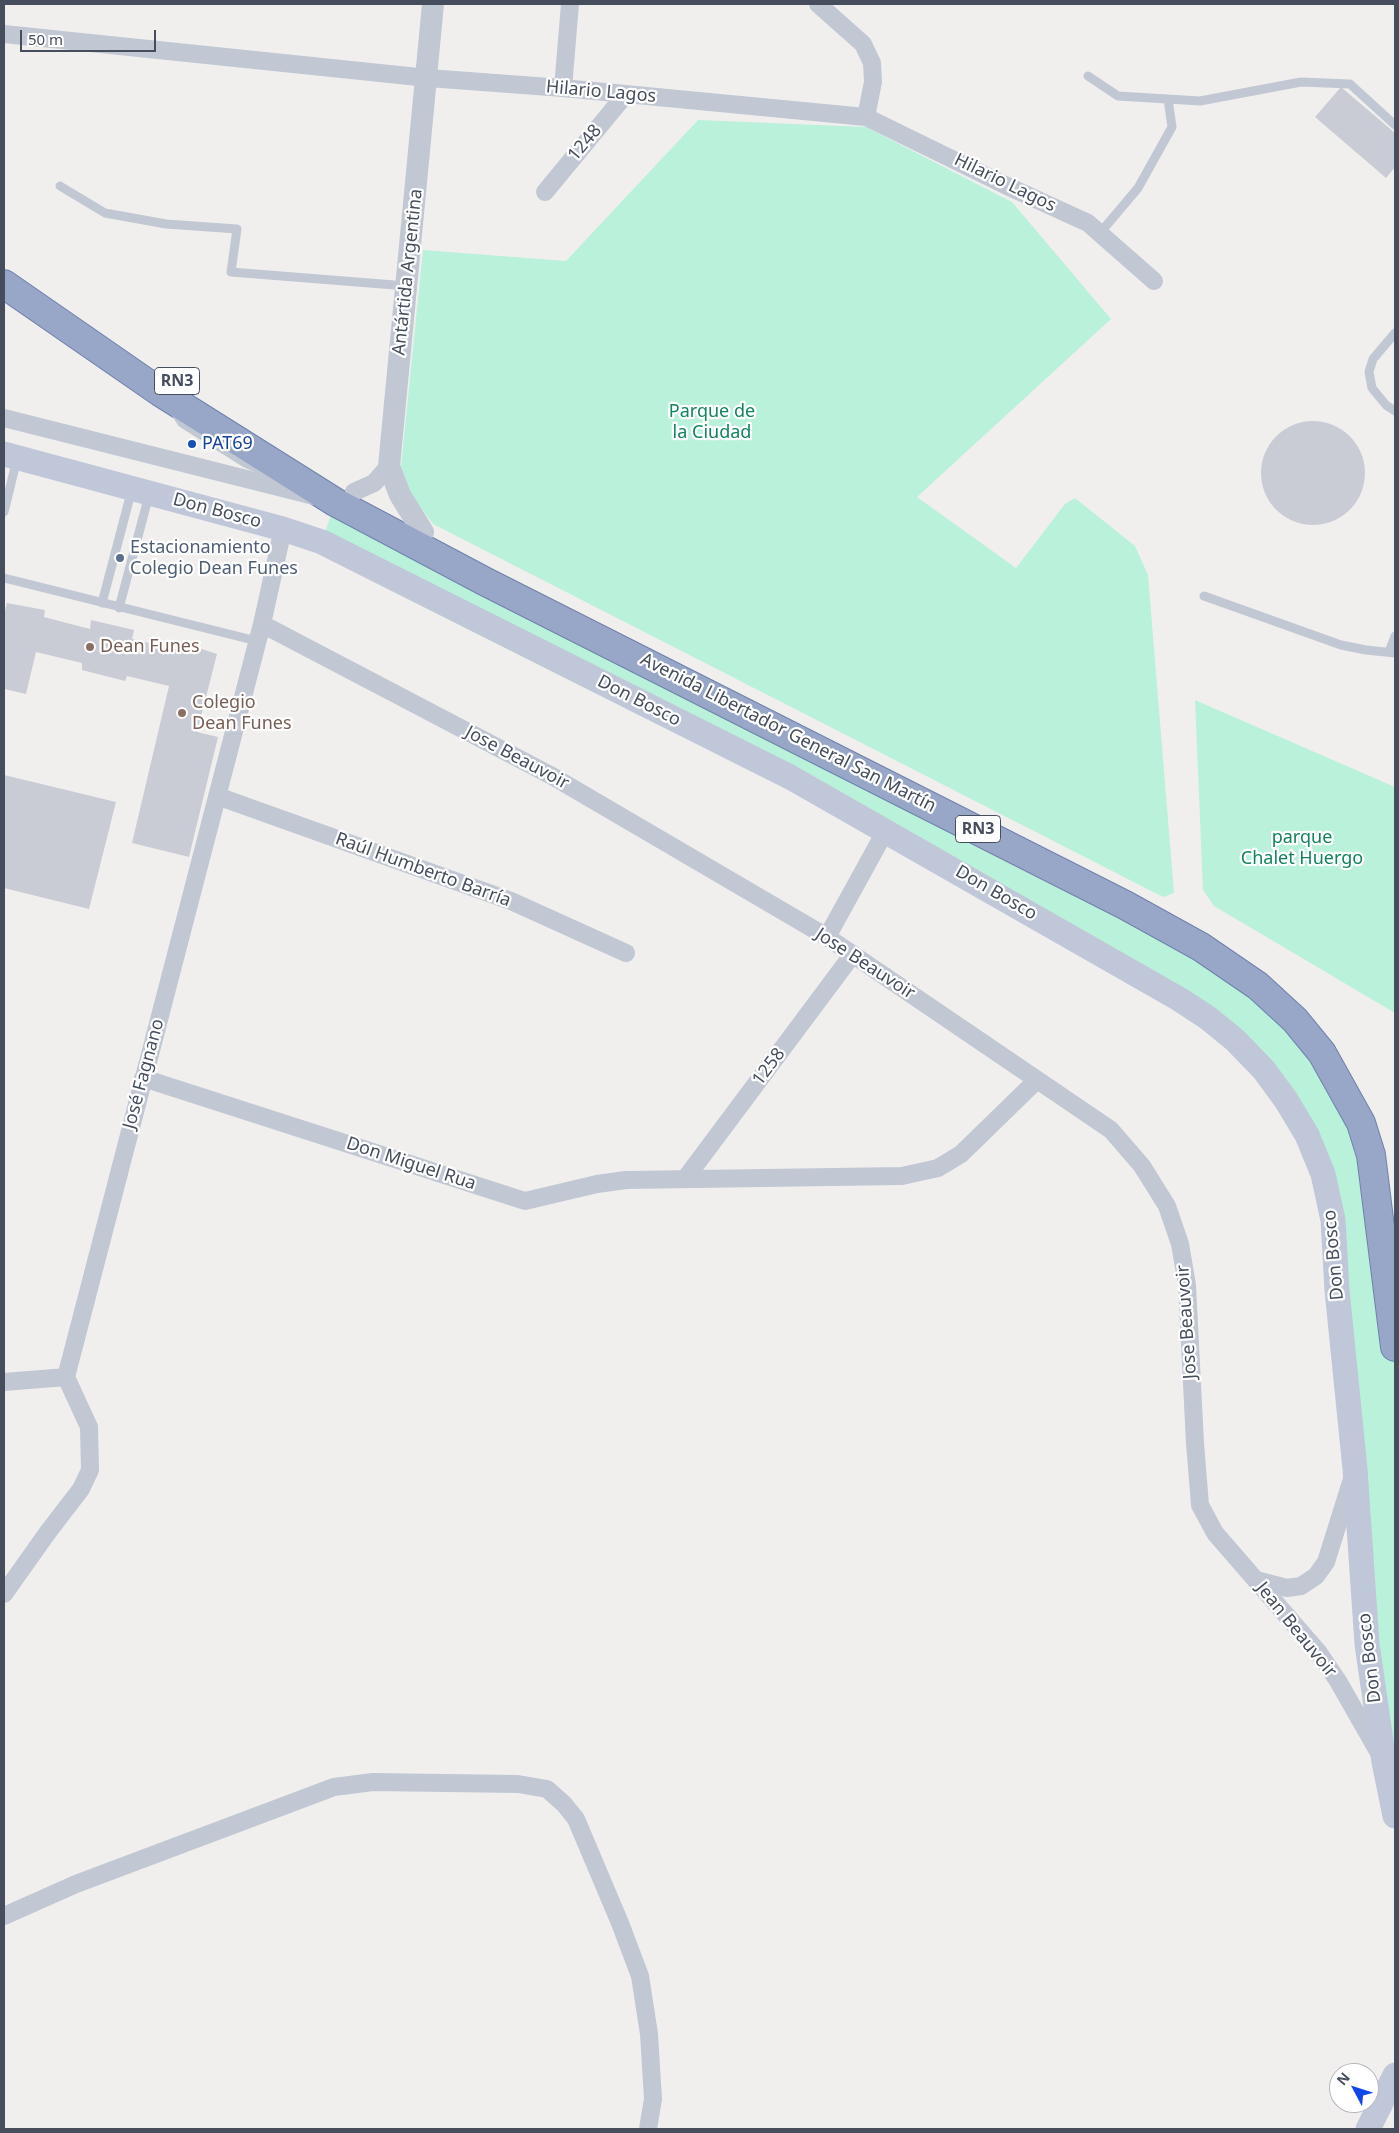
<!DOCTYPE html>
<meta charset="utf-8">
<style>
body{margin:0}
#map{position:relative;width:1399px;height:2133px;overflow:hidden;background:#f1efee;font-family:"Noto Sans",sans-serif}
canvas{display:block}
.frame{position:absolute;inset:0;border:5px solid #464e5d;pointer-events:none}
.north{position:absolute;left:1329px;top:2063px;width:50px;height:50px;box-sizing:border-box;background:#fff;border:1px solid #b5b8be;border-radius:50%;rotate:310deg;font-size:14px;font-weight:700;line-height:20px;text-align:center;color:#464e5d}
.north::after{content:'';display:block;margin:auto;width:18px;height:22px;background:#1047ea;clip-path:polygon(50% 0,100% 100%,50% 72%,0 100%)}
.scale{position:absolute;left:20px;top:30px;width:136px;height:22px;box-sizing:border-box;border:2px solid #464e5d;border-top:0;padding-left:6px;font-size:15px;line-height:18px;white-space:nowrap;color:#464e5d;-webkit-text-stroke:4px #fff;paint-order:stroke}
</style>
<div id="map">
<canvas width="1399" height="2133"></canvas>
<div class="frame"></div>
<div class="north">N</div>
<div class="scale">50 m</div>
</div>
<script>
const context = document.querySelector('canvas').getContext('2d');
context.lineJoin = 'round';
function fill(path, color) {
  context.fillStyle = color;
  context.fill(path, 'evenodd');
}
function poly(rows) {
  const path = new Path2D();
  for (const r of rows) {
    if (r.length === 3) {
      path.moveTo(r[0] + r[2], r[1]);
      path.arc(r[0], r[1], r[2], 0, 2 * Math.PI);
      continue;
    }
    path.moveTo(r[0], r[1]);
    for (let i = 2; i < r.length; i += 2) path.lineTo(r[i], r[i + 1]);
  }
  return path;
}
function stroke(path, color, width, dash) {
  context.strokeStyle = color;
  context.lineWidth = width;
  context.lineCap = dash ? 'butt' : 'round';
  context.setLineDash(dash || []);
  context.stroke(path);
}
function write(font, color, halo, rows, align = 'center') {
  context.font = font + ' "Noto Sans",sans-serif';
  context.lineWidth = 4.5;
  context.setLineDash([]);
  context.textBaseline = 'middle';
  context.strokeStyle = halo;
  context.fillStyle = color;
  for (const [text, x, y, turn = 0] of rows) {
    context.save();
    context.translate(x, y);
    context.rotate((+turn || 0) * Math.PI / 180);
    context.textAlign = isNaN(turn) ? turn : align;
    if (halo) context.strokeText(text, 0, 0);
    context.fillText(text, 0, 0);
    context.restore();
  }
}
fill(poly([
 [698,120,866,127,1012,202,1111,319,917,497,1016,568,1065,504,1075,498,1135,546,1148,575,1174,893,1163,897,433,524,411,495,401,466,423,250,566,261],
 [335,502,1258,986,1361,1123,1395,1347,1395,1816,1323,1174,1235,1040,886,830,322,542],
 [1195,700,1395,787,1395,1013,1214,906,1203,890]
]), '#baf1da');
fill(poly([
 [1341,87,1395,133,1395,167,1386,178,1315,117],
 [1313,473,52],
 [7,603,45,610,44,617,90,629,91,620,134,630,132,639,180,650,180,642,217,654,197,732,218,737,189,857,132,843,169,686,127,676,125,681,82,670,82,663,36,652,26,694,4,689,4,615],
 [4,775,116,802,89,909,4,888]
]), '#caccd5');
const trunk = poly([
 [4,284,160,392,335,502,486,582,1125,905,1201,947,1258,986,1295,1020,1322,1053,1361,1123,1371,1155,1395,1347]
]);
stroke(trunk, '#6f81ac', 30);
stroke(poly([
 [1088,76,1118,96,1200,101,1301,82,1350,84,1395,125],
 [60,186,105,213,166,224,237,229,231,272,407,286],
 [1100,233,1138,188,1172,127,1168,99],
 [1395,333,1373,359,1369,372,1372,388,1386,405,1395,411],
 [175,412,182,423,245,463,263,471],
 [4,512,17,459],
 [4,578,257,641],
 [1204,596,1341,645,1366,650,1395,653],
 [102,603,132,489],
 [119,608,149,495],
 [1389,652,1395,636]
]), '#c1c8d4', 9);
stroke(poly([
 [818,4,863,44,872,63,873,82,866,117],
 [4,34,428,78,563,88,866,117,1005,185,1088,223,1154,281],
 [563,88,570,4],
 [545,192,626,94],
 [4,418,314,496],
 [354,492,374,483,389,466],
 [262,624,552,776,827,937,1111,1130,1142,1166,1167,1206,1180,1244,1187,1285,1195,1443,1200,1505,1215,1533,1319,1653,1338,1681,1379,1753],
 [217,796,511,901,626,953],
 [827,937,886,830],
 [143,1078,525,1201,597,1184,626,1180,902,1176,938,1168,961,1154,1037,1080],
 [685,1179,853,954],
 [4,1382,66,1377],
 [1256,1580,1287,1588,1301,1586,1316,1576,1326,1562,1352,1479],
 [4,1594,48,1532,81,1489,90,1470,89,1427,66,1377,262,624,283,529],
 [4,1916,76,1884,334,1787,373,1782,518,1784,547,1789,564,1804,576,1819,620,1923,640,1976,649,2034,653,2099,648,2129]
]), '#c1c8d4', 18);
stroke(poly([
 [423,532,400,495,389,466,433,4]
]), '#c1c8d4', 22);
stroke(poly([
 [4,454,283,529,322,542,790,777,1179,999,1208,1018,1235,1040,1264,1070,1286,1100,1307,1135,1323,1174,1333,1220,1337,1290,1355,1469,1367,1644,1384,1762,1395,1816],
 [1368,2129,1395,2075]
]), '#c0c7d9', 25);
stroke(trunk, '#98a7c8', 28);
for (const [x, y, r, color] of [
 [192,444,5,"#1a4fb4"],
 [120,558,5,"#5c6f8a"],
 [90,647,5,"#8d6e63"],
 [182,713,5,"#8d6e63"]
]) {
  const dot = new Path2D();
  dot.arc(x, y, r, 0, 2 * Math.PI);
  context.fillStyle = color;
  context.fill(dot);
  stroke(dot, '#fff', 2);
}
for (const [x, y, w] of [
 [177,381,45],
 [978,829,45]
]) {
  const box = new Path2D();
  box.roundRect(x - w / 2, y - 13.5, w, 27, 4);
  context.fillStyle = '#fff';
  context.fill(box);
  stroke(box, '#464e5d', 1);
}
write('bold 16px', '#464e5d', null, [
 ["RN3",177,381],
 ["RN3",978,829]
]);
write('18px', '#464e5d', '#fff', [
 ["Hilario Lagos",601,92,5],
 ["1248",585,143,-50],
 ["Hilario Lagos",1005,183,26],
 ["Antártida Argentina",408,272,-84],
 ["Don Bosco",217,511,15],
 ["Don Bosco",639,701,27],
 ["Avenida Libertador General San Martín",788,733,27],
 ["Jose Beauvoir",517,758,28],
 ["Raúl Humberto Barría",423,870,20],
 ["Don Bosco",996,893,30],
 ["Jose Beauvoir",865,964,33],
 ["1258",769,1067,-53],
 ["José Fagnano",144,1074,-75],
 ["Don Miguel Rua",411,1164,18],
 ["Don Bosco",1334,1255,-95],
 ["Jose Beauvoir",1187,1322,-94],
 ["Jean Beauvoir",1296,1630,51],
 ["Don Bosco",1370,1658,-97]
]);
write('18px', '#12835f', '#fff', [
 ["Parque de",712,412],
 ["la Ciudad",712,433],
 ["parque",1302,838],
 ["Chalet Huergo",1302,859]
]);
write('18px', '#164399', '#fff', [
 ["PAT69",202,444]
], 'left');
write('18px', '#4e5e75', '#fff', [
 ["Estacionamiento",130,548],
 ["Colegio Dean Funes",130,569]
], 'left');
write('18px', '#785e54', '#fff', [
 ["Dean Funes",100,647],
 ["Colegio",192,703],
 ["Dean Funes",192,724]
], 'left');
</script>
